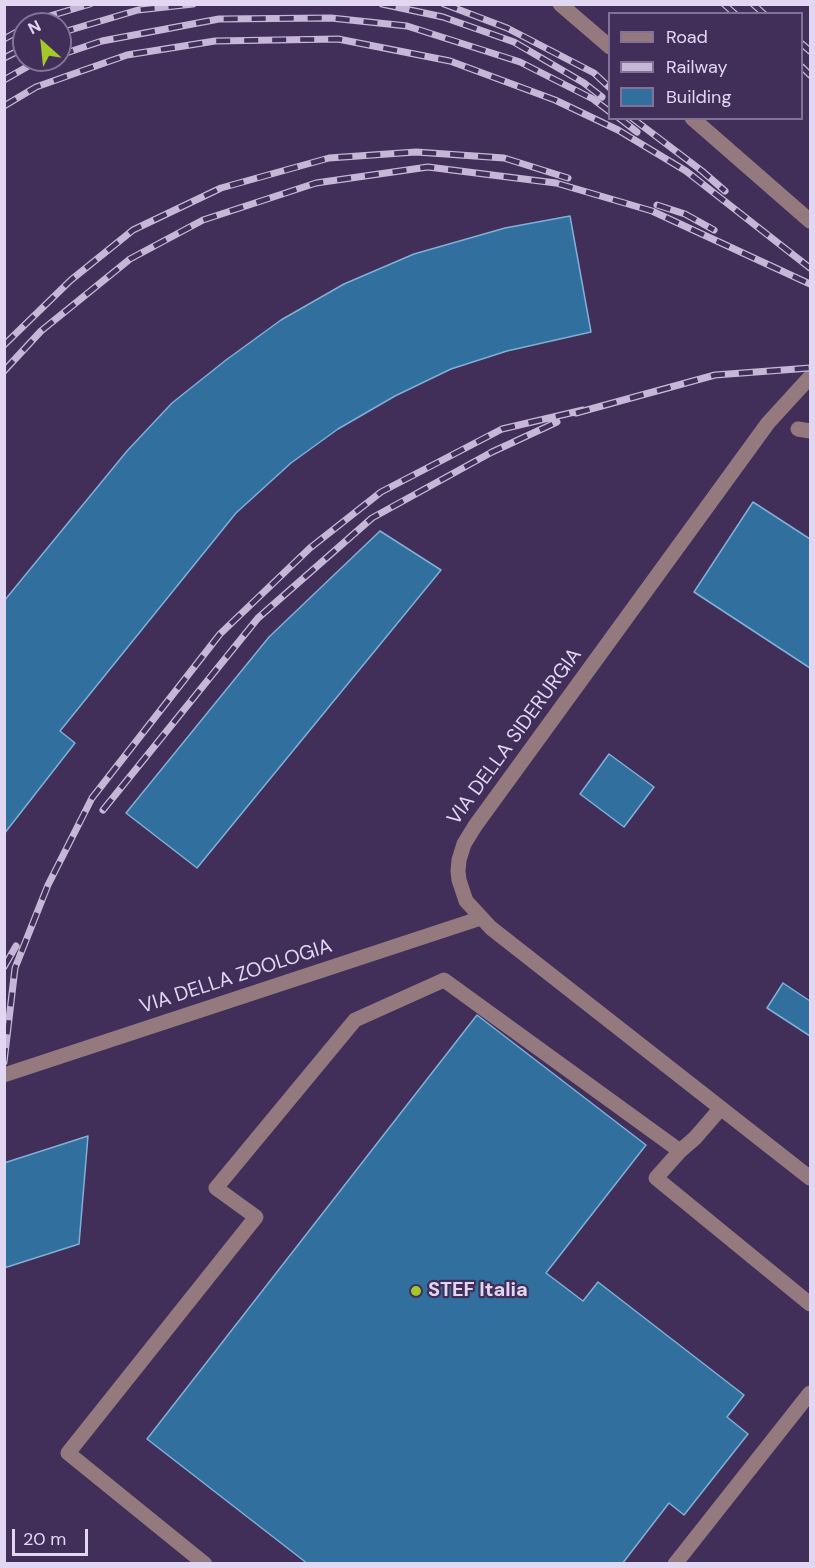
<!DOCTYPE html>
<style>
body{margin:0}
#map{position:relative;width:815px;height:1568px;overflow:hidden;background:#412e59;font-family:"DM Sans",sans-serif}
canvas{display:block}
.frame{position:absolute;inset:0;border:6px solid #e1d7f2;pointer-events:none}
.legend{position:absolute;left:608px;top:12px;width:195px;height:108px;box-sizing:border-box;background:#412e59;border:2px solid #817296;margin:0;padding:8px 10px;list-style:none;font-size:18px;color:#e1d7f2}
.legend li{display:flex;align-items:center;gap:12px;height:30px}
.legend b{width:30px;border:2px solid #817296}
.north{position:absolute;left:12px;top:12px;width:60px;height:60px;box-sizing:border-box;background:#412e59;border:2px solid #817296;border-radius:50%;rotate:333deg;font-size:16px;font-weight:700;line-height:24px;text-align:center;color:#e1d7f2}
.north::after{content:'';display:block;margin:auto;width:21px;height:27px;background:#a2c927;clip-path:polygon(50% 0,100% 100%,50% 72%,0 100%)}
.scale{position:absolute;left:12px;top:1529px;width:76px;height:27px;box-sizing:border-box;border:3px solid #e1d7f2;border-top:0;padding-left:8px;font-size:18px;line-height:21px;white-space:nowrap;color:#e1d7f2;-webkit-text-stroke:4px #412e59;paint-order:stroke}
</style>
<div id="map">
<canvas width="815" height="1568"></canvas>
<div class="frame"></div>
<ul class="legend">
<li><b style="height:8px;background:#94797f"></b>Road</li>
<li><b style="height:8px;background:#c4b8d6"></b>Railway</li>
<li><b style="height:16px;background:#31709e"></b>Building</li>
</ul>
<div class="north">N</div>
<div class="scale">20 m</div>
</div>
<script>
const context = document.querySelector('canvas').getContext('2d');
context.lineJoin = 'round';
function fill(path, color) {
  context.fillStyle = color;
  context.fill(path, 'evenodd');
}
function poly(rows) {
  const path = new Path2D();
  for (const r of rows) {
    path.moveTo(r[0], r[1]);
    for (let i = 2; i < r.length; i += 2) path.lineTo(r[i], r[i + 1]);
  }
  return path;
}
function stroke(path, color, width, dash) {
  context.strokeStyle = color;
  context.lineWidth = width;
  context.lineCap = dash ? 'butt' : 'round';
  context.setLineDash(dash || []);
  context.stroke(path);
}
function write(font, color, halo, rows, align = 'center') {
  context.font = font + ' "DM Sans",sans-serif';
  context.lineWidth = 4.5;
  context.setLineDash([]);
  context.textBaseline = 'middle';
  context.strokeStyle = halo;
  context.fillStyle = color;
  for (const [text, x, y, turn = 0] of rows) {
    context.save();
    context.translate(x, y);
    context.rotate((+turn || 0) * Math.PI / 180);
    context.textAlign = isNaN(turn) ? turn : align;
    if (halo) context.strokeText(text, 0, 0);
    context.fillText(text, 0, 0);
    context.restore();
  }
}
const building = poly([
 [570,216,591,332,507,351,451,369,395,396,338,429,291,463,236,513,60,731,75,743,4,834,4,601,127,451,172,403,226,360,281,320,344,284,414,254,505,228,570,216],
 [753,502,810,539,810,668,694,592,753,502],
 [380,531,441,570,197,868,126,813,269,637,380,531],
 [609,754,654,787,624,827,580,794,609,754],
 [783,983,810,1001,810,1036,767,1008,783,983],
 [477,1015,646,1145,546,1273,583,1301,598,1282,744,1395,727,1417,748,1434,684,1515,669,1503,622,1564,308,1564,147,1439,477,1015],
 [88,1136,79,1244,4,1268,4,1163,88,1136]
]);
fill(building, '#31709e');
stroke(building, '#80b0d6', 1.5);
stroke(poly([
 [560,4,610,47],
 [692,118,810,221],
 [810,377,768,423,475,826,464,844,459,860,458,871,459,880,466,901,491,928,810,1178],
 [798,429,810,431],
 [4,1075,481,918],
 [680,1151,656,1178,810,1304],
 [205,1564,68,1453,256,1217,216,1188,355,1020,444,980,680,1151,695,1138,721,1108],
 [675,1564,810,1393]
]), '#94797f', 15);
const rail = poly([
 [382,4,443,17,514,42,584,83,602,97],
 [444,4,507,28,594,73,610,88],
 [724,4,735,14],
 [753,4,764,14],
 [31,24,43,18,90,4],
 [60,33,138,10,193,4],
 [4,39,24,28],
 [802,44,810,51],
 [60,55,102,41,219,19,331,18,407,26,520,62,593,99,610,112],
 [4,58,24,48],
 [802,67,810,75],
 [4,80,32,64,45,60],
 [4,106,36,87,127,55,215,41,338,39,450,61,555,100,618,130,686,171,810,268],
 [619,118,637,132],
 [632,118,702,171,725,191],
 [657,205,685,214,714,230],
 [4,345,71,280,133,230,221,188,329,158,416,152,504,158,568,178],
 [4,371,41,331,130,259,203,220,316,183,428,167,556,183,652,211,810,284],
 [576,413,715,375,810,368],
 [103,810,258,618,372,518,492,452,557,422],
 [4,967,16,946],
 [4,1062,15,968,48,885,92,798,220,634,310,548,381,492,502,429,583,410]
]);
stroke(rail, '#c4b8d6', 7);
stroke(rail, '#412e59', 4.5, [14]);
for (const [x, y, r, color] of [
 [416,1291,6,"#a2c927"]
]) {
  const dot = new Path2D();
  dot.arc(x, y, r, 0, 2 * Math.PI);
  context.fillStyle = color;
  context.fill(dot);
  stroke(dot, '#412e59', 2);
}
write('20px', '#e1d7f2', '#412e59', [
 ["VIA DELLA SIDERURGIA",515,737,-54],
 ["VIA DELLA ZOOLOGIA",236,977,-18]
]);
write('bold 20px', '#e1d7f2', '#412e59', [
 ["STEF Italia",428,1291]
], 'left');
</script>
